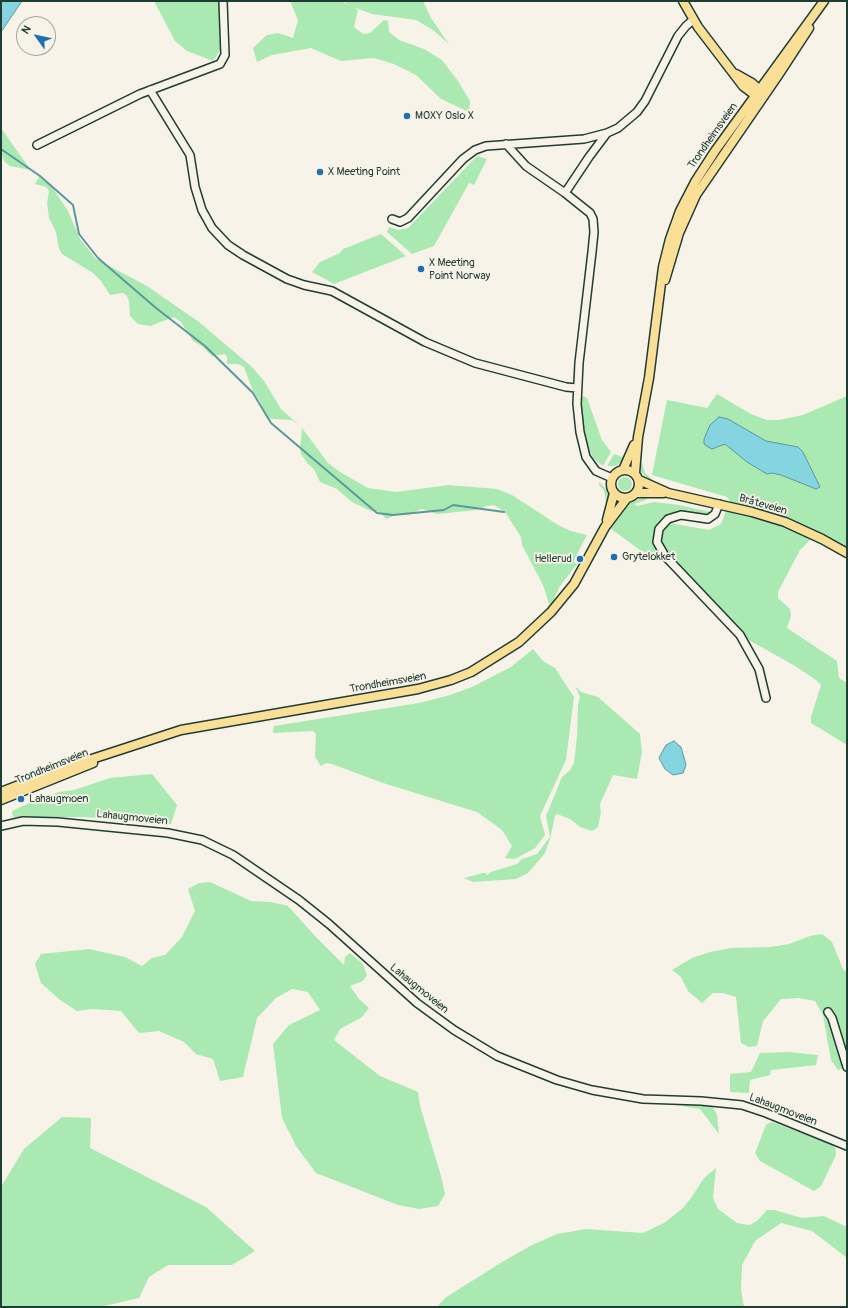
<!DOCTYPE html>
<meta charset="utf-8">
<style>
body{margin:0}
#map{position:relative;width:848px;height:1308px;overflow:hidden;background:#f7f3e8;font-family:Pangolin,sans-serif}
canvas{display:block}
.frame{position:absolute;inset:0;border:2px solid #1f3d34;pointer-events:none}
.north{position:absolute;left:16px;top:16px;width:40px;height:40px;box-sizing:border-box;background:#f7f3e8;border:1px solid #a1aaa0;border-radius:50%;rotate:303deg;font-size:11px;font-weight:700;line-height:16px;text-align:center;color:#1f3d34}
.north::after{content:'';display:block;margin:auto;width:14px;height:18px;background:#1f6fb2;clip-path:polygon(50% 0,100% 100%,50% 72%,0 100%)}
</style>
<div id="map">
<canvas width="848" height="1308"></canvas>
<div class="frame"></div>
<div class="north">N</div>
</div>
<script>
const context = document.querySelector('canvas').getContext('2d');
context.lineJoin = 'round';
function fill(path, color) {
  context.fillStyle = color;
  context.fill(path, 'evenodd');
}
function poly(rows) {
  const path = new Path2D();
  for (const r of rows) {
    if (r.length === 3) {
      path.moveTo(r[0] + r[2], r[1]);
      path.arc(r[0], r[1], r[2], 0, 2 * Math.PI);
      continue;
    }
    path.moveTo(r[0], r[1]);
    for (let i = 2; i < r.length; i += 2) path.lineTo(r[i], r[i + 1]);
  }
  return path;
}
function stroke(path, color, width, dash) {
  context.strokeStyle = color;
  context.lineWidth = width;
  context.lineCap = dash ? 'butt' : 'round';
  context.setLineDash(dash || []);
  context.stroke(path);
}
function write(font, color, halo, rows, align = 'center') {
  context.font = font + ' Pangolin,sans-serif';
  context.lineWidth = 3.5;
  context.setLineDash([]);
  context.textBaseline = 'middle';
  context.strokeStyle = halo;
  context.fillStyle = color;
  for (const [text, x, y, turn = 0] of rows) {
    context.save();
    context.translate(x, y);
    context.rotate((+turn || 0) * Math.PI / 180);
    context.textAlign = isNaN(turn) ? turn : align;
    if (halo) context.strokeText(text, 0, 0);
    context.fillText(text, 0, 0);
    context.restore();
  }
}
fill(poly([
 [154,1,220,1,222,47,213,61,187,51,175,41],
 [290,1,341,1,346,4,344,1,423,1,431,18,449,44,433,30,416,20,372,14,353,7,358,10,354,27,363,34,370,33,384,20,388,21,389,32,399,40,424,49,442,60,458,81,470,101,469,112,441,99,416,75,394,64,374,58,341,61,311,48,272,55,257,62,253,48,267,35,278,33,293,38,298,20],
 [1,128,20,155,31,170,10,166,5,162,1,154],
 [477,156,487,159,474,185,469,183,434,246,412,254,387,232,389,227,398,230,408,228],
 [39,177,52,187,68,211,80,239,96,259,147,286,199,322,252,367,264,381,281,409,300,426,292,420,271,419,265,415,260,401,253,391,244,367,238,364,227,364,227,357,225,354,212,356,202,346,193,341,181,322,174,317,150,326,138,324,130,316,129,301,127,296,123,293,110,295,101,281,93,273,62,254,59,249,56,232,49,218,47,203,49,191,46,187,35,184],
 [381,234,406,256,334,284,312,272,320,262,340,253,343,249],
 [717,394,751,414,767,420,779,420,803,415,847,396,847,440,846,441,847,554,813,537,800,550,778,592,778,598,790,609,791,616,787,628,837,661,839,678,847,683,847,745,811,723,811,717,821,685,816,680,795,666,731,630,669,564,660,558,640,550,607,526,624,497,631,502,648,496,646,500,634,504,637,506,654,502,679,505,710,512,707,516,665,517,659,523,665,528,670,523,709,530,721,524,730,501,727,497,652,475,667,400,707,408],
 [583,396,587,398,602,440,611,452,603,466,593,458,587,444,580,403],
 [302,428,328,463,340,472,368,488,396,492,449,485,497,489,512,495,558,525,571,531,587,535,575,558,574,562,577,564,560,586,554,599,554,612,551,610,543,585,522,545,521,537,505,512,494,505,487,506,476,510,437,514,422,509,408,515,397,514,387,519,377,511,371,511,352,502,337,489,320,482,314,469,308,464,301,454,300,449],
 [614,454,625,458,616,466,607,466],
 [639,462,642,463,645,473,652,479,651,482,641,472],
 [625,484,7],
 [599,482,608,491,608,503,606,502,604,490,599,485],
 [533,649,543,661,555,668,574,697,566,760,540,816,545,835,535,848,515,859,505,858,512,846,502,830,477,812,383,783,332,764,326,763,321,766,315,757,316,734,313,731,273,733,274,726,419,703,450,695,472,687,511,667],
 [575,686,581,692,598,697,640,734,642,752,637,779,613,775,600,804,601,812,598,827,592,831,580,827,570,819,557,814,555,816,550,839,545,853,528,873,516,879,473,882,464,878,483,873,486,873,487,875,491,872,517,864,522,859,537,854,550,837,546,816,562,777,570,770,574,763,577,736,578,705,580,697],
 [152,774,177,805,171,824,85,817,13,817,12,811,20,807,59,792,74,790,110,778],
 [210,882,251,901,271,902,288,906,315,936,344,965,345,957,350,953,363,964,367,975,363,981,350,986,359,999,369,1008,362,1017,340,1029,334,1040,380,1076,418,1092,420,1106,441,1176,445,1194,438,1206,419,1209,398,1205,316,1173,296,1146,282,1118,273,1044,289,1025,320,1010,308,992,292,989,276,998,257,1018,243,1077,220,1081,213,1059,196,1054,184,1042,159,1031,139,1033,121,1011,92,1009,77,1011,60,1000,41,983,35,964,41,954,89,949,125,957,142,966,152,958,165,955,182,937,195,911,188,889,199,883],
 [822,934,832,942,843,969,847,973,847,1067,838,1070,831,1060,823,1015,815,1001,799,998,781,999,763,1021,757,1046,749,1047,741,1043,736,997,723,993,713,993,702,1003,688,991,681,977,672,970,692,958,710,952,731,948,771,947,789,944,810,936],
 [433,1011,480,1040,490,1049,512,1061,525,1068,577,1085,632,1092,688,1103,704,1103,709,1100,717,1115,719,1134,700,1109,590,1091,561,1083,510,1062,474,1044,432,1015],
 [789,1052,818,1055,816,1065,771,1070,770,1075,750,1080,749,1093,730,1092,730,1074,751,1072,760,1053],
 [62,1117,91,1118,90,1148,206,1207,255,1251,232,1265,168,1265,149,1277,139,1298,100,1307,1,1307,1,1187,24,1149],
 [772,1122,835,1145,836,1155,821,1186,814,1191,760,1161,755,1153,766,1125],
 [716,1168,713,1198,718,1209,737,1223,749,1225,757,1221,767,1210,774,1210,802,1218,824,1216,847,1227,847,1258,812,1231,781,1223,755,1241,742,1265,741,1289,744,1307,437,1307,445,1298,502,1262,530,1246,557,1234,586,1229,643,1233,664,1223,683,1208,691,1198,704,1178]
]), '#aae9b1');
const water = poly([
 [1,1,22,1,1,32,1,1],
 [719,417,728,419,766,441,798,447,803,452,820,487,816,489,781,475,772,473,767,474,747,462,725,444,712,449,708,447,704,444,704,439,710,425,719,417],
 [674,741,681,747,686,765,683,773,673,775,665,769,659,758,666,745,674,741]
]);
fill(water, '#85d5e1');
stroke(water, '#5c989c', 1);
stroke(poly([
 [1,149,40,176,73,205,79,234,98,258,156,308,205,346,253,393,271,423,377,513,393,515,444,510,453,505,504,512]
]), '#5c989c', 2);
const minor = poly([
 [150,90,190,155,195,187,202,210,212,228,228,245,243,255,287,279,304,285,332,291,425,342,475,363,566,387,577,388],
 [506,144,526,166,565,193,590,213,593,219,594,232,592,252,579,363,577,404,580,432,586,457,596,471,612,478],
 [37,145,140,94,220,64,225,55,223,1],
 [565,193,589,157,607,133],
 [392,219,400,222,408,218,463,159,475,150,486,146,584,139,607,133,618,128,637,112,645,101,678,36,686,26,693,20],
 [719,504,715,514,708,519,681,515,668,519,659,529,657,542,665,556,740,635,759,669,766,698],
 [1,826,23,821,58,822,168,833,202,840,233,855,299,900,329,924,417,1003,454,1030,497,1056,557,1080,592,1090,643,1099,701,1101,742,1105,766,1113,847,1146],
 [828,1012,832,1018,847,1067]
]);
const major = poly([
 [683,1,698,27,743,86,755,95,758,96],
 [736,74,752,83,762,92],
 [665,280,679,233,696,195,777,77,809,28],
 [625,484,14],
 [623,470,634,445],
 [635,473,638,437,649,378,663,267,670,239,680,211,695,182,715,151,824,1],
 [639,480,668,493,752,512,785,522,822,539,847,553],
 [636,493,663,493],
 [607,520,614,493],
 [1,792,55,771,181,730,418,689,451,680,471,672,519,642,551,612,574,584,605,527,627,498],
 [1,800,93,763]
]);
stroke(minor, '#1f3d34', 10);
stroke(major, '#1f3d34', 11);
stroke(minor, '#f7f3e8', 7);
stroke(major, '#fbdf96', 8);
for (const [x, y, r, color] of [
 [407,116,4,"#1f6fb2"],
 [320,172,4,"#1f6fb2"],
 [421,269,4,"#1f6fb2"],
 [614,557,4,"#1f6fb2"],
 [580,559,4,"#1f6fb2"],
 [21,799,4,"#1f6fb2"]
]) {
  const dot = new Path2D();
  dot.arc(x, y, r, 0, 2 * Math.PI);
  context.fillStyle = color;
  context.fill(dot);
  stroke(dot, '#f7f3e8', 1.5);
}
write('11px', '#1f3d34', '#f7f3e8', [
 ["MOXY Oslo X",415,116],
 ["X Meeting Point",328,172],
 ["X Meeting",429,263],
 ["Point Norway",429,276],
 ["Grytelokket",622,557],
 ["Hellerud",572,559,"right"],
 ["Lahaugmoen",29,799]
], 'left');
write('11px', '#1f3d34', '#f7f3e8', [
 ["Trondheimsveien",713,136,-55],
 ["Bråteveien",763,505,16],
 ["Trondheimsveien",388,683,-10],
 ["Trondheimsveien",52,767,-22],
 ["Lahaugmoveien",132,818,6],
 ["Lahaugmoveien",419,989,39],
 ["Lahaugmoveien",783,1110,21]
]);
</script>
